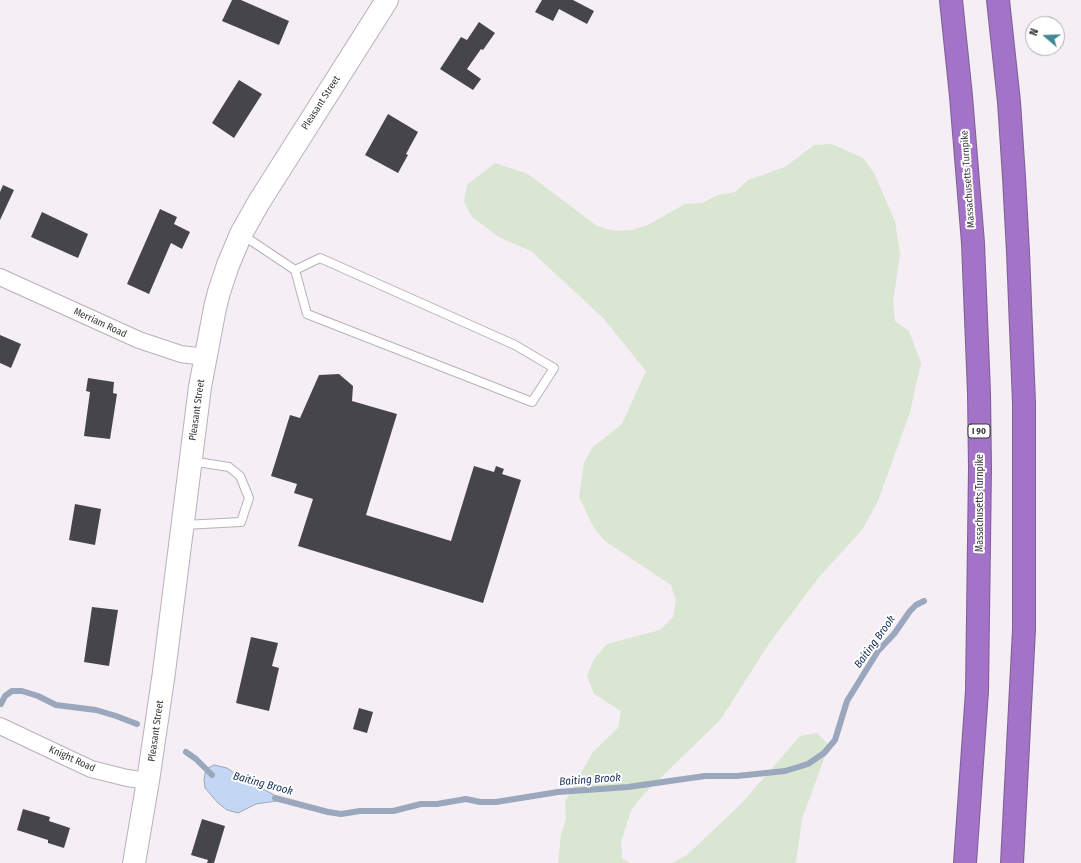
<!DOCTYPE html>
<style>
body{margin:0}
#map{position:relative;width:1081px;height:863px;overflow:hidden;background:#f5eef4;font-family:"Fira Sans Condensed",sans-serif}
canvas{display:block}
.north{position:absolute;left:1025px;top:16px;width:40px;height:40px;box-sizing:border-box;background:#fff;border:1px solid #b1afb1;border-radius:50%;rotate:289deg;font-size:11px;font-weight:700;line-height:16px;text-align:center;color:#3b383b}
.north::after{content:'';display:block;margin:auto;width:14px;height:18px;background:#428894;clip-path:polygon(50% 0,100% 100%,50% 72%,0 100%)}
</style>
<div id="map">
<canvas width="1081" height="863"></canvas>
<div class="north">N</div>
</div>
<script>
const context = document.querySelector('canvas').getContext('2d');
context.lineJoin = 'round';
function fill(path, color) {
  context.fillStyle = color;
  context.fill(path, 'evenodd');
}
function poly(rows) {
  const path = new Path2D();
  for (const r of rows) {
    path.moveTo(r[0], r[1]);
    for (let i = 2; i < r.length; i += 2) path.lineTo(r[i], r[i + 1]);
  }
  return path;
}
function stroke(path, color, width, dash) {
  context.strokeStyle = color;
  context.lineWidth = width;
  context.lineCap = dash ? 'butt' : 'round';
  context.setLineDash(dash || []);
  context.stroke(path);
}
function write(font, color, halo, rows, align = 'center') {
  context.font = font + ' "Fira Sans Condensed",sans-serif';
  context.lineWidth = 4;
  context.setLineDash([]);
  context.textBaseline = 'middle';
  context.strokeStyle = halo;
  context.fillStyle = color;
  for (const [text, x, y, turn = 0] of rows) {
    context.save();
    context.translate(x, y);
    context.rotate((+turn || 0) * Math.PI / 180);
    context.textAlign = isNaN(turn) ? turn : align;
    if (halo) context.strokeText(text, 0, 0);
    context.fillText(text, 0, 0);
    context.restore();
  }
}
fill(poly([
 [832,144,863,158,874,173,895,221,900,255,893,302,895,321,909,331,921,363,910,412,878,501,862,530,819,577,768,645,721,719,641,797,631,811,621,842,622,858,630,863,558,863,561,835,566,819,565,802,593,752,618,728,621,711,594,694,587,676,594,659,607,644,660,630,673,617,676,601,671,585,605,541,594,528,579,497,584,463,592,448,622,424,646,371,603,318,531,251,499,237,472,217,464,202,467,185,495,163,528,174,597,226,614,231,631,230,648,225,685,204,702,203,718,195,735,192,748,180,785,167,814,145],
 [817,733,829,745,802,819,796,863,672,863,687,855,741,804,800,736]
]), '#d9e6d2');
const water = poly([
 [214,765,227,768,252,785,265,790,283,800,256,804,238,813,227,810,218,803,205,788,204,779,206,769,214,765]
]);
fill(water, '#c3d7f4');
stroke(water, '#9aa7bc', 1);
stroke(poly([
 [1,704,5,696,12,691,22,691,38,696,56,705,96,710,116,716,137,724],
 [186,752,196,759,212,775],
 [275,798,328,812,341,814,360,811,393,811,421,804,437,804,466,799,480,802,496,802,558,792,628,787,705,776,737,776,785,771,808,764,824,753,835,740,847,701,878,651,894,634,910,611,916,605,924,601]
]), '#9aa7bc', 6);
fill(poly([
 [232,0,241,0,289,21,279,45,222,21],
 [542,0,573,0,594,11,587,24,559,9,553,21,535,12],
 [479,22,495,33,483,50,481,49,467,69,481,79,473,90,440,69,461,37,467,40],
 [239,80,262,94,234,138,212,123],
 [388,114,418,132,406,154,408,155,398,173,365,155],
 [3,185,14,190,0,220,0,192],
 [160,209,177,217,174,224,190,232,182,249,171,243,149,294,127,284],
 [42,212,88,234,78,258,31,237],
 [0,335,21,344,11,368,0,363],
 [339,374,353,386,352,401,397,414,366,515,451,541,474,466,494,472,496,466,504,469,502,474,521,480,483,603,298,546,313,499,294,493,297,484,271,476,290,415,300,418,319,375],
 [88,378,114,382,113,393,117,394,110,439,84,436,90,392,86,391],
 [75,504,101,509,95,545,69,540],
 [92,607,118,610,109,666,84,662],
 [251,637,278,643,272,666,279,668,269,711,236,703],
 [359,708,373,712,367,733,353,729],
 [23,809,50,817,49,821,70,828,64,848,48,843,48,840,17,830],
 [202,819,225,826,214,863,207,863,208,860,191,855]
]), '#46454c');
const lane = poly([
 [241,234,295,270,307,314,532,402,554,368,515,345,320,258,295,270],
 [184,525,241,522,249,498,240,476,229,467,191,461]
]);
const street = poly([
 [0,277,139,340,181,354,205,357],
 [0,726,91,769,127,778,148,781]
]);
const secondary = poly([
 [134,863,148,781,164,672,200,387,215,308,219,292,228,265,241,234,259,202,387,0]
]);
const highway = poly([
 [951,0,961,96,973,243,979,393,980,468,977,691,965,863],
 [998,0,1009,102,1014,177,1018,252,1024,403,1024,629,1012,863]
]);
stroke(lane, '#b8b1b7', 10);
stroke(street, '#b8b1b7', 18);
stroke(secondary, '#b8b1b7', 24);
stroke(highway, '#7e5e95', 24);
stroke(lane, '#fff', 8);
stroke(street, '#fff', 16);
stroke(secondary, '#fff', 22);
stroke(highway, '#a273c6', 22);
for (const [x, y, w] of [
 [979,431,22]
]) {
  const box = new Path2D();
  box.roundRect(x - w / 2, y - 7, w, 14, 3);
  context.fillStyle = '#fff';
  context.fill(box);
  stroke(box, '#3b383b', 1);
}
write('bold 9px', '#3b383b', null, [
 ["I 90",979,431]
]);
write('10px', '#3b383b', '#fff', [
 ["Pleasant Street",321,103,-57],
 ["Massachusetts Turnpike",968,179,-94],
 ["Merriam Road",100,323,25],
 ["Pleasant Street",197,410,-82],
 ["Massachusetts Turnpike",980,503,-90],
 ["Pleasant Street",156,731,-82],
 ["Knight Road",72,759,24]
]);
write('italic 11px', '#142e54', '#fff', [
 ["Baiting Brook",875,642,-54],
 ["Baiting Brook",590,780,-4],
 ["Baiting Brook",263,784,15]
]);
</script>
